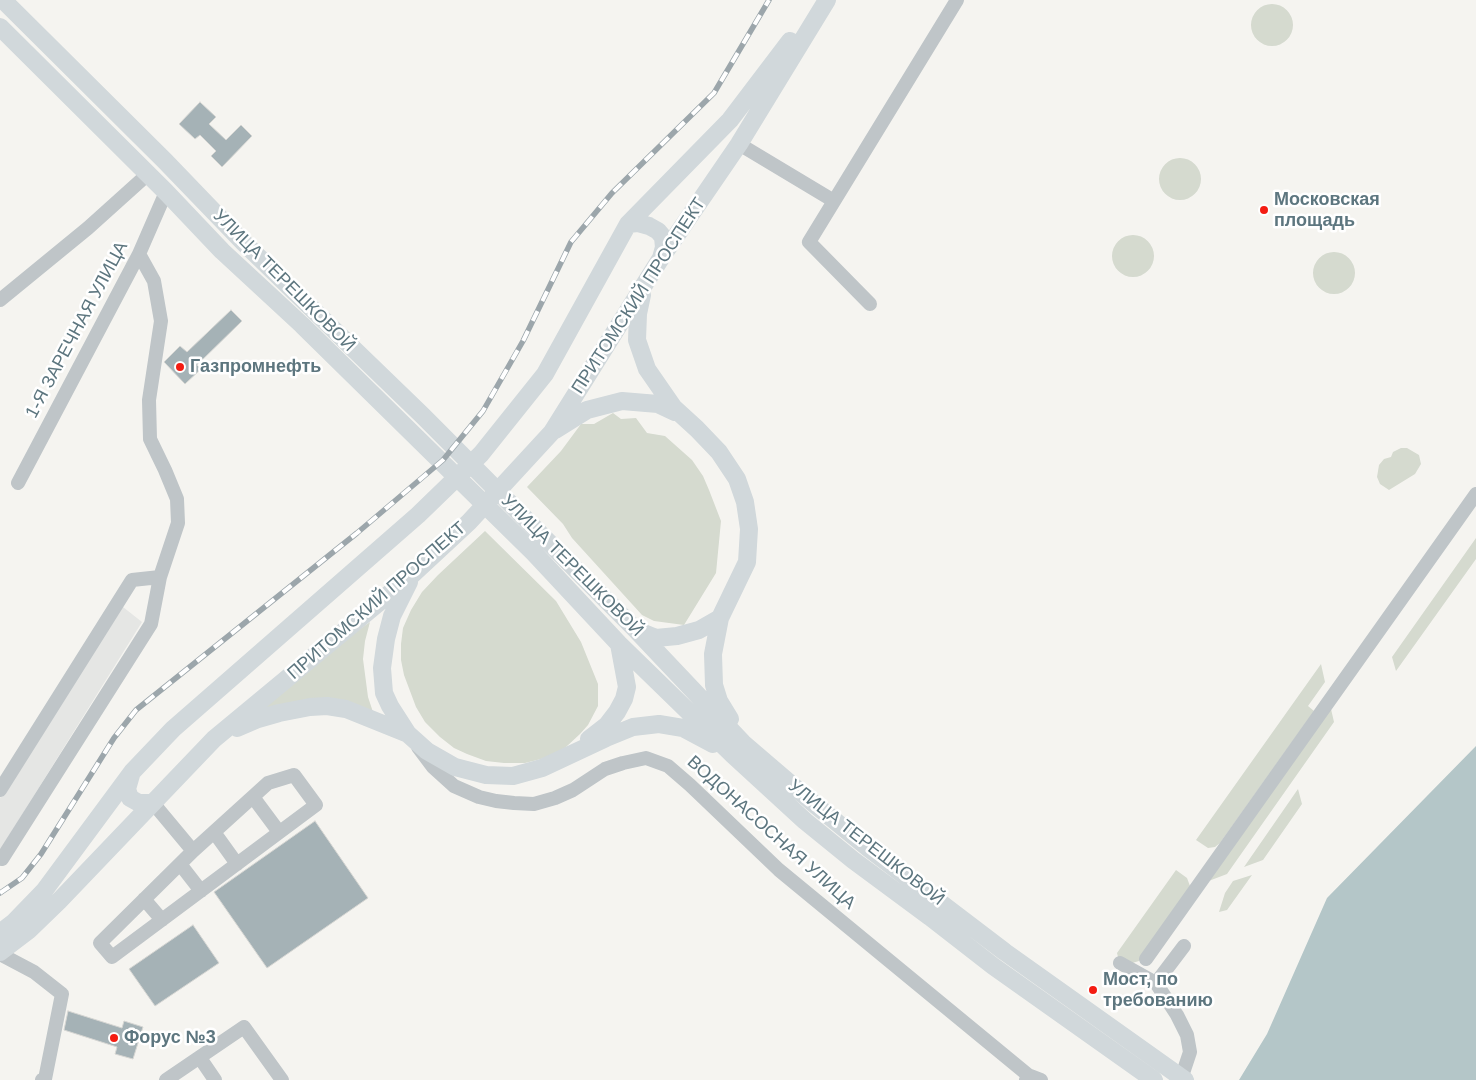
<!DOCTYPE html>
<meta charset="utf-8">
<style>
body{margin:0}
canvas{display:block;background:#f5f4f0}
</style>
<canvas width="1476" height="1080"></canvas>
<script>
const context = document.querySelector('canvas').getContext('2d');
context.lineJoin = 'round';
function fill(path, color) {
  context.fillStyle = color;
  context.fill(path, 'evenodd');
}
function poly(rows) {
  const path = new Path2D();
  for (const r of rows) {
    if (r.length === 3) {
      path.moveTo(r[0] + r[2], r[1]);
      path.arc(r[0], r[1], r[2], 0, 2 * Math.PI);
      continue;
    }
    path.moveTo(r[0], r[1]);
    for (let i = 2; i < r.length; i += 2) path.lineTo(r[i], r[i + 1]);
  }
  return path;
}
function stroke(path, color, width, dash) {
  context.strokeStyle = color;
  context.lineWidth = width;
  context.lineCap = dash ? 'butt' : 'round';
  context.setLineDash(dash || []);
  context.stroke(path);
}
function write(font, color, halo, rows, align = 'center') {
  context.font = font + ' Arial,sans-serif';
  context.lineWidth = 5;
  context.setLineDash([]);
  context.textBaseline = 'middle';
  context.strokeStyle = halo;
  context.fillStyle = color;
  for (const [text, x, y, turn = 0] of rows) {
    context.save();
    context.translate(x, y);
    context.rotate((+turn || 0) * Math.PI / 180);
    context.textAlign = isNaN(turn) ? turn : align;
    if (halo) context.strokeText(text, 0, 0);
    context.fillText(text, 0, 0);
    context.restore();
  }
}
fill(poly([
 [123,607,142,622,0,850,0,798]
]), '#e5e6e4');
fill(poly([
 [1272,25,21],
 [1180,179,21],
 [1133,256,21],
 [1334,273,21],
 [613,413,621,419,636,418,647,433,665,436,692,460,703,476,709,490,721,521,716,573,684,625,654,621,642,615,572,538,563,524,527,487,561,451,581,424,594,424],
 [1401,448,1407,448,1419,455,1421,464,1415,474,1389,490,1380,484,1377,477,1379,465,1384,459,1391,457,1393,452],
 [485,531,556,601,581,642,598,684,598,706,588,725,580,734,566,747,556,753,541,759,525,763,504,763,486,761,467,754,454,748,440,737,425,722,416,707,404,675,401,660,401,644,403,628,411,610,422,592,438,575],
 [1476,538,1476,559,1396,671,1392,657],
 [370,622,365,641,363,659,368,697,373,712,259,712,353,634],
 [1321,664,1325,682,1308,706,1314,711,1220,843,1215,847,1208,848,1196,840],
 [1331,709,1334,722,1227,874,1206,882],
 [1298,789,1302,804,1263,860,1244,867],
 [1176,870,1187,878,1190,886,1189,890,1139,961,1129,964,1118,957,1117,953],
 [1252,875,1227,910,1219,912,1225,893,1233,881]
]), '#d5dacf');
fill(poly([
 [1476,746,1476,1080,1239,1080,1267,1034,1327,898]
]), '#b4c6c8');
const building = poly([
 [200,102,216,117,209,124,226,140,241,125,252,136,222,167,211,156,216,151,200,135,195,139,179,124,200,102],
 [231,310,242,321,197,365,201,369,185,384,164,362,180,346,187,352,231,310],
 [315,821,368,898,267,968,214,892,315,821],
 [193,925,219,963,155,1006,129,969,193,925],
 [68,1011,122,1028,124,1021,143,1027,133,1059,115,1054,117,1047,64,1030,68,1011]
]);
fill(building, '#a5b2b6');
stroke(building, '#d6d6d3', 1);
stroke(poly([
 [739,144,834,201],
 [0,300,88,228,148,174],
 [870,304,809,242,957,0],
 [18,483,139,254,166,192],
 [418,747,433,767,454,786,479,797,496,801,514,803,534,804,555,798,573,790,605,769,623,763,646,758,668,766,690,785,779,870,1028,1075,1026,1080],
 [0,790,132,580,160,577],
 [253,797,279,832],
 [153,803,193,851,100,943,112,957,316,805,294,775,268,783,193,851],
 [214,832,237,864],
 [0,858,2,859,151,624,160,577,178,523,177,499,165,470,150,439,149,400,161,321,154,281,139,254],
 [180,864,201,891],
 [144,899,162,920],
 [0,954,34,972,62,994,45,1079,42,1080],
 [1146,959,1476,494],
 [1120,963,1156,983],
 [200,1058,215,1080],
 [1028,1075,1041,1080],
 [166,1080,244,1027,282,1080],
 [1178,1080,1183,1073,1190,1052,1187,1035,1177,1015,1156,983,1184,946]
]), '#bfc5c8', 14);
stroke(poly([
 [3,0,165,161,243,242,423,416,637,631,743,743,813,803,867,847,1005,952,1185,1080],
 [0,27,166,192,222,251,302,325,534,553,619,644,732,754,805,821,853,860,930,917,993,966,1154,1080],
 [628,224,638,223,649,226,658,231,663,237,664,247,661,258],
 [642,295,638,314,637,340,647,369,674,408,697,429,719,452,737,479,745,502,749,529,747,562,720,618,713,654,714,685,719,701,730,719],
 [555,430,587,410,622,401,658,404,675,412],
 [409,582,392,616,386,639,382,668,384,693,390,706,408,734,427,751,455,767,486,775,513,776,542,768,606,738,633,727,659,724,683,728,713,744],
 [639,631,656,638,677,636,699,630,720,618],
 [237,728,258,719,279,713,310,707,327,706,346,709,408,734],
 [589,739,607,725,617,712,624,699,627,687,619,644],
 [131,775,127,789,130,798,139,803,153,803],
 [0,933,14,922,44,891,132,772,173,729,418,515,481,454,545,374,628,224,730,120,790,41],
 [0,952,29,930,59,901,214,739,412,575,469,522,552,432,661,258,739,144,827,0]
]), '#d1d8db', 18);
const rail = poly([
 [0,893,22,878,41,854,114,738,136,710,357,533,443,460,483,411,523,341,571,242,612,193,714,93,769,0]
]);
stroke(rail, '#9ca6ab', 5.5);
stroke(rail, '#fff', 4, [11]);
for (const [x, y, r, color] of [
 [1264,210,5,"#f41c12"],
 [180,367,5,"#f41c12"],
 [1093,990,5,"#f41c12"],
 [114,1038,5,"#f41c12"]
]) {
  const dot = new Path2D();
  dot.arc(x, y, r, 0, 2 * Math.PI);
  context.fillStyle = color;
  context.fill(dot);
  stroke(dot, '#fff', 2);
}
write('bold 18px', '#5d767f', '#fff', [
 ["Московская",1274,200],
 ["площадь",1274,221],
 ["Газпромнефть",190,367],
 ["Мост, по",1103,980],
 ["требованию",1103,1001],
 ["Форус №3",124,1038]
], 'left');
write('18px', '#5d767f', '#fff', [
 ["УЛИЦА ТЕРЕШКОВОЙ",284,281,45],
 ["ПРИТОМСКИЙ ПРОСПЕКТ",639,296,-57],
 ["1-Я ЗАРЕЧНАЯ УЛИЦА",77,330,-62],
 ["УЛИЦА ТЕРЕШКОВОЙ",572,566,45],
 ["ПРИТОМСКИЙ ПРОСПЕКТ",377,601,-41],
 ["ВОДОНАСОСНАЯ УЛИЦА",771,833,42],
 ["УЛИЦА ТЕРЕШКОВОЙ",866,843,38]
]);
</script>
